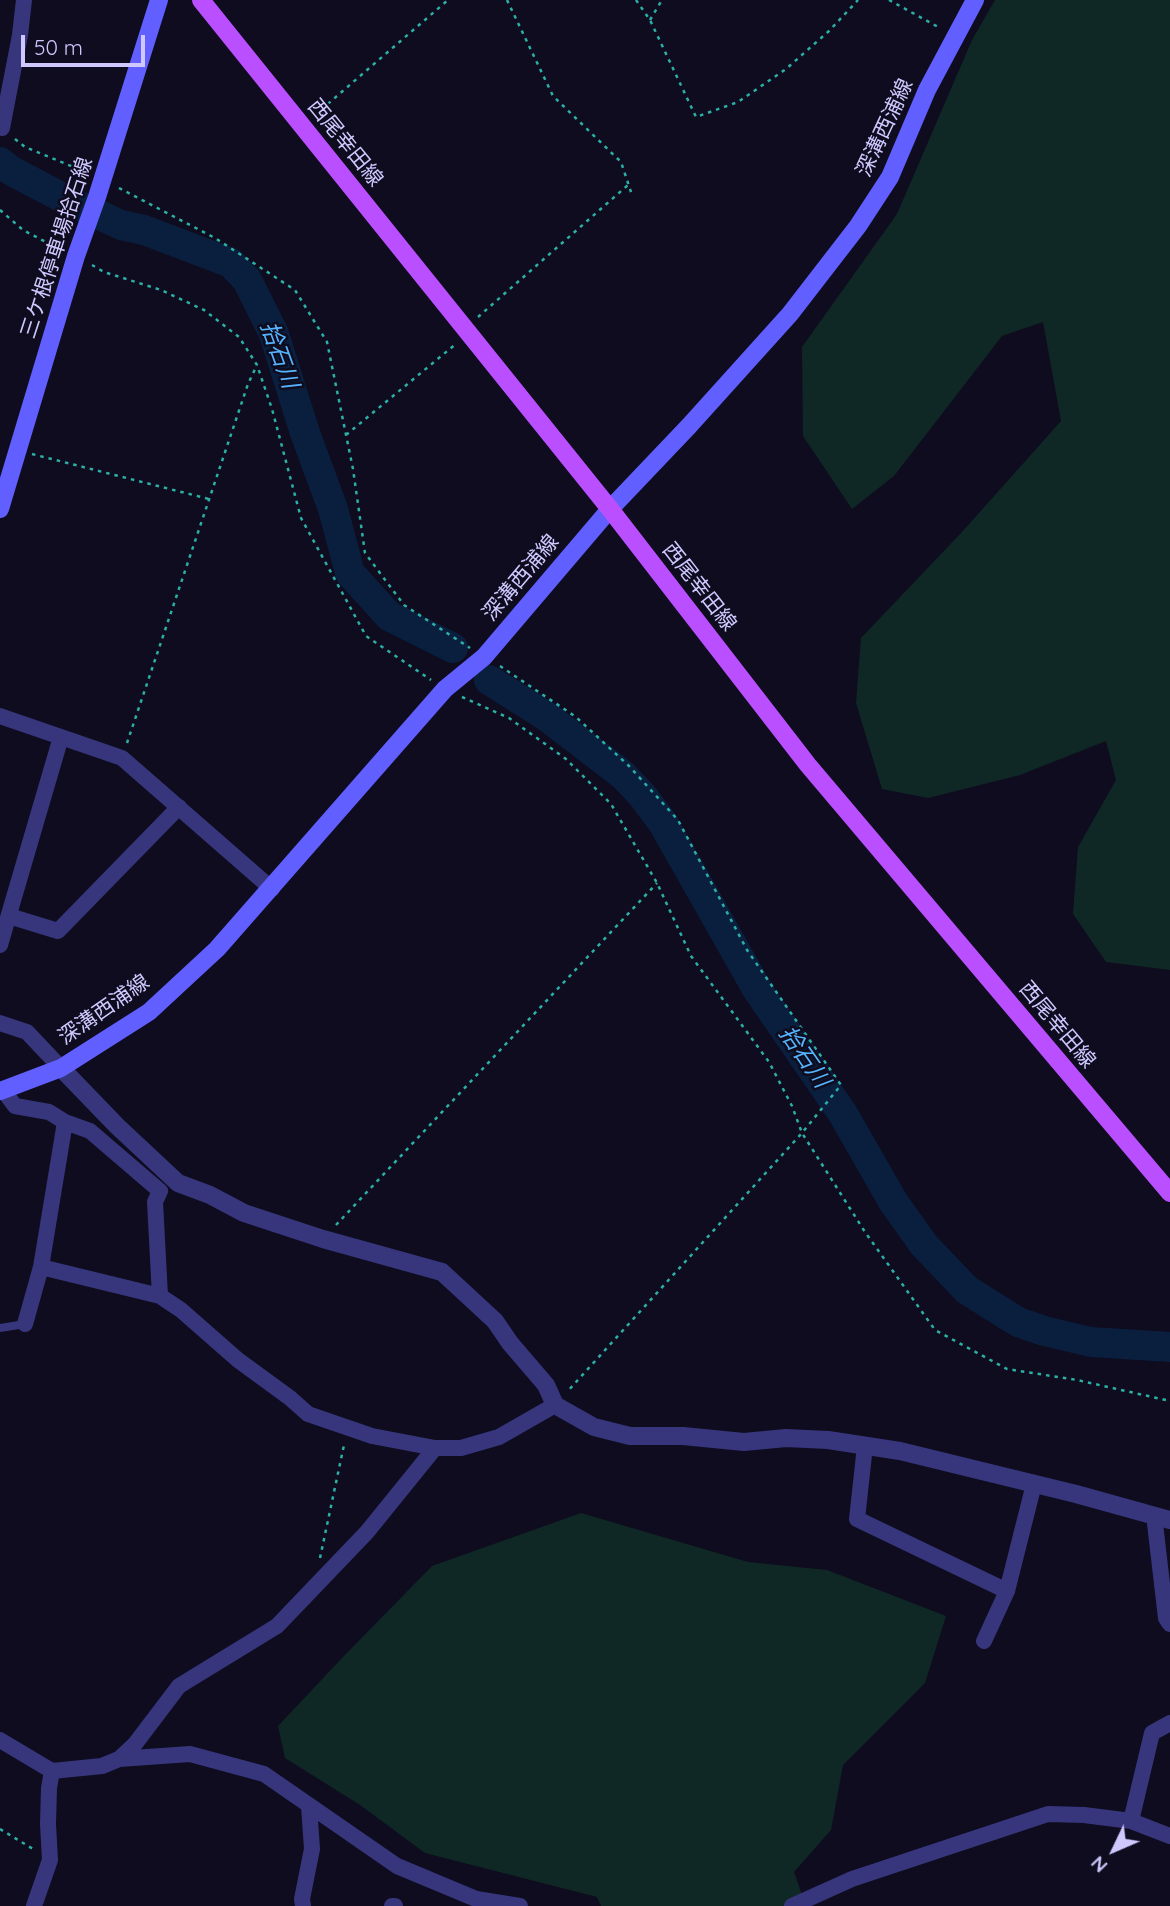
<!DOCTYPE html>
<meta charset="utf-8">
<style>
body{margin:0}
#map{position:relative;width:1170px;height:1906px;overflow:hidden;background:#0e0c1e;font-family:Quicksand,sans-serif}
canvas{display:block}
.north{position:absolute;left:1079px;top:1815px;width:70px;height:70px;-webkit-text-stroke:5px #0e0c1e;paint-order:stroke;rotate:226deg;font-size:19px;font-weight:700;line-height:28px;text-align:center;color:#cec8ff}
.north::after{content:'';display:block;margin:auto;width:24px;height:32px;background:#cec8ff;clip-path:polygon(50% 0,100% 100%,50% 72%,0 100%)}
.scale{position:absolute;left:21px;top:35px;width:124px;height:32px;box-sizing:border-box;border:4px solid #cec8ff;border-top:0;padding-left:9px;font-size:21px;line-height:24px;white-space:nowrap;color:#cec8ff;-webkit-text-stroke:5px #0e0c1e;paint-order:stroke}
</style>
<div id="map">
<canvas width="1170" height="1906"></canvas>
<div class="north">N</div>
<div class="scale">50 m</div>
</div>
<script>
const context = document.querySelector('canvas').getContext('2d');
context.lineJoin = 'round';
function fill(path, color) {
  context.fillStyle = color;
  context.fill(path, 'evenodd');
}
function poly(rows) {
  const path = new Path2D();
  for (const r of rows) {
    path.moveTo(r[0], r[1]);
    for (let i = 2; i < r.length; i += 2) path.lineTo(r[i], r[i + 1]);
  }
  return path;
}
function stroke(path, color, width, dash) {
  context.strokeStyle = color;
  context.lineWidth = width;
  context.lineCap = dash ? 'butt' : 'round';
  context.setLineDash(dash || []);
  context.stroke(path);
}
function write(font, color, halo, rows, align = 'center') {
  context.font = font + ' Quicksand,"Noto Sans JP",sans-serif';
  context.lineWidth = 5;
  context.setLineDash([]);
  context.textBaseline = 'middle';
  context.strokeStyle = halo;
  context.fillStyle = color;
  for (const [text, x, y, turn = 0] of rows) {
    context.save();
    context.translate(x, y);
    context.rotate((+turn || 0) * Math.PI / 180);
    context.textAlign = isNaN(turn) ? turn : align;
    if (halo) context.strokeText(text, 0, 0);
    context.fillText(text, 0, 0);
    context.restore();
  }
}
fill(poly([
 [995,0,1170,0,1170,970,1106,962,1073,914,1078,847,1116,780,1106,741,1020,775,928,798,882,789,856,703,861,638,962,532,1061,421,1043,322,1002,336,894,476,852,509,803,436,802,347,897,214,972,40],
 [581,1513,748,1562,827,1570,946,1616,925,1683,843,1765,831,1830,794,1872,806,1906,601,1906,597,1897,425,1853,360,1805,285,1758,278,1726,342,1658,432,1566]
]), '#0f2826');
stroke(poly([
 [0,162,10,170,63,198,121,225,144,230,231,263,247,280,274,334,305,433,333,509,350,573,389,616,453,648],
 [489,680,546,716,623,775,642,795,663,823,757,989,843,1114,894,1203,924,1245,967,1290,1018,1322,1044,1331,1091,1342,1170,1347]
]), '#0a1e3e', 30);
stroke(poly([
 [507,0,553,96,621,162,632,195],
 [636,0,650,20,696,117,738,102,786,69,829,31,858,0],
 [889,0,940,28],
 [650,20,662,0],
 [315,115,448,0],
 [15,139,25,147,88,173],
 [119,188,215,238,295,290,327,342,353,469,365,553,404,605,470,648],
 [0,210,23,230,61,250],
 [92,265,104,272,161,290,204,310,239,337,257,365,272,409,301,518,366,636,431,680],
 [478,317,628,185],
 [346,435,457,343],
 [32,454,209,499],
 [500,666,576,717,629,766,678,820,747,950,841,1085,802,1133,567,1392],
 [462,697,509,718,566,759,611,804,657,883,691,956,769,1062,792,1106,802,1133,865,1232,935,1330,1007,1369,1077,1380,1170,1401],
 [127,743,248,384,257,365],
 [336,1225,657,883],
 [320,1558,344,1445],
 [0,1829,33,1849]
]), '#2cb0a6', 2.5, [3.5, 5]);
stroke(poly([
 [0,1328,25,1324]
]), '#37367d', 8);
stroke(poly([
 [2,128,20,35,24,0],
 [0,716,61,737,0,945],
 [61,737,122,758,272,889],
 [9,916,58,931,179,807],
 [0,1023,27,1032,61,1068],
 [3,1090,15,1106,49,1112,65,1122,90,1131,160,1191,155,1202,160,1296],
 [41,1267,65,1122],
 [25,1324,41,1267,160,1296,181,1310,238,1360,290,1398,308,1414,372,1436,435,1448,461,1448,499,1437,555,1405],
 [865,1446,857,1519,1007,1591],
 [1154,1515,1166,1618,1170,1624],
 [984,1641,1007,1591,1034,1484],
 [0,1740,52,1771,102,1766,119,1759,190,1754,264,1774,397,1866,476,1899,520,1906],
 [119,1759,135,1744,179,1686,277,1626,367,1532,435,1448],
 [1131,1821,1152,1733,1170,1723],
 [34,1906,50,1860,48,1824,49,1788,52,1771],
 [303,1906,302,1899,312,1849,309,1806],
 [392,1906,395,1906],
 [792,1906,852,1879,1048,1814,1084,1815,1131,1821,1170,1836]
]), '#37367d', 16);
stroke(poly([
 [61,1068,117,1126,178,1183,210,1195,244,1213,323,1239,442,1272,495,1321,510,1343,546,1385,555,1405,594,1427,630,1436,683,1436,744,1442,786,1438,828,1440,900,1451,1076,1494,1170,1520]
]), '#37367d', 18);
stroke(poly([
 [0,509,76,256,97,197,159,0],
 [0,1091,61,1068,149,1012,217,949,445,689,484,657,610,509,689,426,790,314,858,226,890,177,927,90,975,0]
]), '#615fff', 18);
stroke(poly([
 [201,0,610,509,808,765,1170,1193]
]), '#ba4fff', 18);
write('21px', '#cec8ff', '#0e0c1e', [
 ["深溝西浦線",885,128,-65],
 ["西尾幸田線",345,143,51],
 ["三ケ根停車場拾石線",57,248,-72],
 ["深溝西浦線",521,578,-50],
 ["西尾幸田線",699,587,52],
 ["深溝西浦線",104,1010,-35],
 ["西尾幸田線",1057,1025,50]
]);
write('italic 23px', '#56b4ff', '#0e0c1e', [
 ["拾石川",279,355,70],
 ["拾石川",804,1057,55]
]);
</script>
